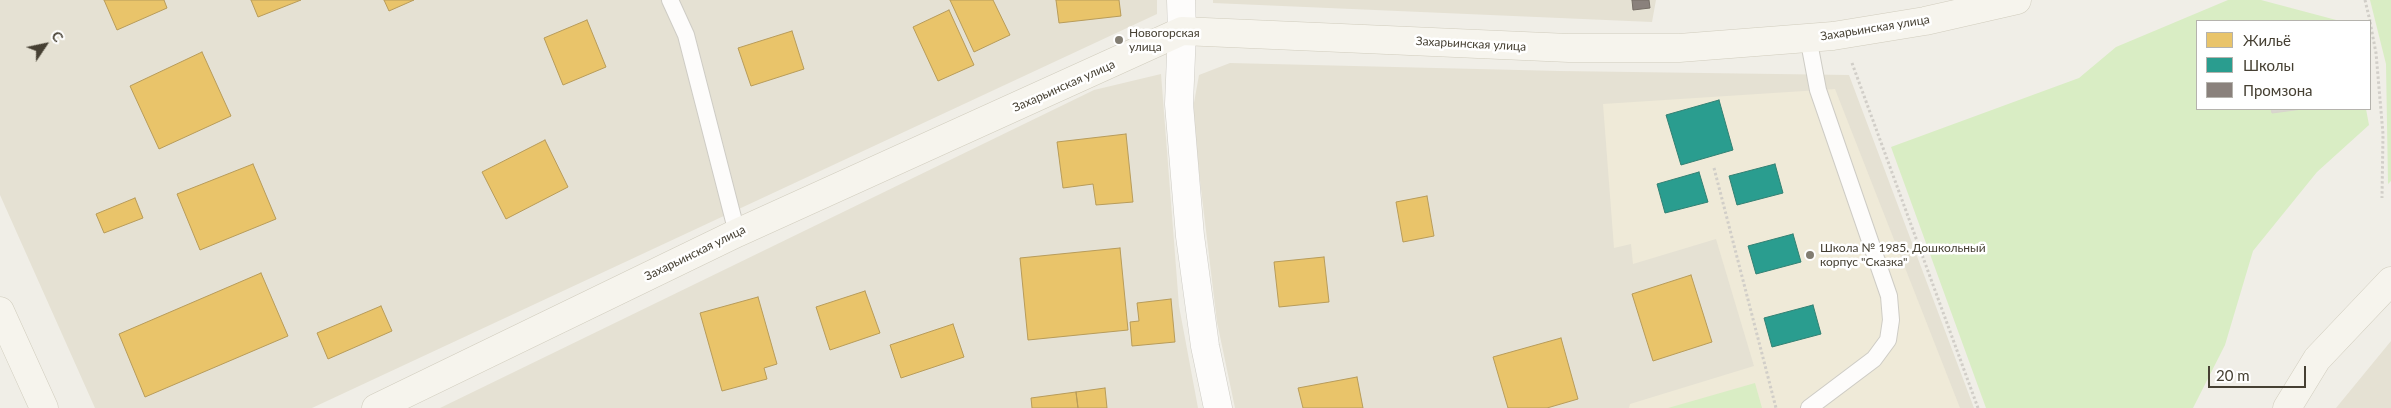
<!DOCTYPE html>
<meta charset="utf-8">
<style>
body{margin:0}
#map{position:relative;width:2391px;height:408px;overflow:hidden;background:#f0eee7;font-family:Lato,sans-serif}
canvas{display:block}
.legend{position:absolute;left:2196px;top:20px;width:175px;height:90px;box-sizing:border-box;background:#fff;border:1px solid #b5b3ad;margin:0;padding:6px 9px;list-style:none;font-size:15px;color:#464033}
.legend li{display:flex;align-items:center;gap:10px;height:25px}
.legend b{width:25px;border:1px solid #b5b3ad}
.north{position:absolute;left:20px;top:20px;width:50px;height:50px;-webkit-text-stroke:4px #fff;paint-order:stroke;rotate:56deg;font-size:14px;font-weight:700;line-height:20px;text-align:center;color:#464033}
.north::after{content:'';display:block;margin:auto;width:18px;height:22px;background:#464033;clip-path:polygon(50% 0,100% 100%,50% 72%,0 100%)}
.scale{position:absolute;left:2208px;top:366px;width:98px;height:22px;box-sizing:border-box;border:2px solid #464033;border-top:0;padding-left:6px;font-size:15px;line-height:18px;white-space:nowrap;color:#464033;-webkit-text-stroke:4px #fff;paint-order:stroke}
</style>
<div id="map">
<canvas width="2391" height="408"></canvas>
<ul class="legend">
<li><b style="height:14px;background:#e9c46a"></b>Жильё</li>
<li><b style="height:14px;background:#2a9d8f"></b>Школы</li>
<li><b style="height:14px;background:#8a817c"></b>Промзона</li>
</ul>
<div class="north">С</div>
<div class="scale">20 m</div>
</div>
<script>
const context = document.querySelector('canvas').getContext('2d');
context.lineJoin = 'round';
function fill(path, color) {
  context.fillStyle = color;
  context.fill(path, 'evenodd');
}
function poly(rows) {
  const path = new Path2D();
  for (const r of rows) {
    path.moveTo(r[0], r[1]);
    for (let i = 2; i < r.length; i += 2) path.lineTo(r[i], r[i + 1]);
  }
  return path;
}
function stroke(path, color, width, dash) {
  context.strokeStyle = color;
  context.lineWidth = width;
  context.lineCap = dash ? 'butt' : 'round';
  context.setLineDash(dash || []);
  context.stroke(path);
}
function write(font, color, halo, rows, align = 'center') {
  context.font = font + ' Lato,sans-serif';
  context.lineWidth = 5;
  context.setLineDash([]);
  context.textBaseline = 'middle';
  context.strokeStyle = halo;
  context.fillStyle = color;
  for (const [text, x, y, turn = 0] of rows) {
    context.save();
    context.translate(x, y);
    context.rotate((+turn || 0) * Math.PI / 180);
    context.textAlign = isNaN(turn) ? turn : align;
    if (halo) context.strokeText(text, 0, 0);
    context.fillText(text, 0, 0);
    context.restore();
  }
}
fill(poly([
 [0,0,1157,0,1157,14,312,408,95,408,0,195],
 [1213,0,1656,0,1652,22,1213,3],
 [1230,63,1560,71,1849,75,1974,408,1235,408,1217,322,1192,114,1199,75],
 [1161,74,1179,306,1198,408,440,408,1094,90],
 [2391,341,2391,408,2336,408]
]), '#e5e1d3');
fill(poly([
 [1835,89,1960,408,1629,408,1630,404,1754,366,1716,239,1633,264,1631,244,1614,248,1603,104]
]), '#efead8');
fill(poly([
 [2228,0,2261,0,2340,21,2197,21,2197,109,2366,109,2369,125,2317,172,2253,251,2225,345,2193,408,1986,408,1891,147,2079,78,2116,47],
 [2370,0,2391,0,2391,181,2388,184,2386,64],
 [1755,383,1762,408,1668,408]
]), '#d9edc4');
const homes = poly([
 [104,0,164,0,167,8,117,30,104,0],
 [251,0,301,0,258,17,251,0],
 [384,0,414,0,389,11,384,0],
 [950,0,993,0,1010,35,974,52,950,0],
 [1056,0,1119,0,1121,16,1059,23,1056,0],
 [949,10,974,65,938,81,913,27,949,10],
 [587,20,606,67,563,85,544,38,587,20],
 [792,31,804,69,751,86,738,48,792,31],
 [202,52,231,116,159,149,130,86,202,52],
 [1126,134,1133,202,1096,205,1093,184,1063,188,1057,142,1126,134],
 [545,140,568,187,506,219,482,172,545,140],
 [253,164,276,219,200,250,177,194,253,164],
 [1427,196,1434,236,1403,242,1396,202,1427,196],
 [135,198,143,218,104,233,96,214,135,198],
 [1120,248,1128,330,1028,340,1020,258,1120,248],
 [1324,257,1329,302,1279,307,1274,262,1324,257],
 [261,273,288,336,145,397,119,334,261,273],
 [1691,275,1712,342,1653,361,1632,294,1691,275],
 [865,291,880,333,830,350,816,307,865,291],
 [758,297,777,364,764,368,767,379,722,391,700,313,758,297],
 [1171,299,1175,342,1132,346,1130,322,1139,321,1137,303,1171,299],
 [381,306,392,331,328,359,317,333,381,306],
 [953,324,964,357,901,378,890,345,953,324],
 [1561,338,1578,399,1547,408,1508,408,1493,357,1561,338],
 [1357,377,1363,408,1303,408,1298,388,1357,377],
 [1105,388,1107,408,1078,408,1076,392,1105,388],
 [1076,392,1078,408,1032,408,1031,398,1076,392]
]);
fill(homes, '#e9c46a');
stroke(homes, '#b89c5a', 1);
const schools = poly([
 [1719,100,1733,150,1681,165,1666,115,1719,100],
 [1775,164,1783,193,1737,205,1729,176,1775,164],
 [1699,172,1708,202,1665,213,1657,184,1699,172],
 [1793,234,1801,262,1756,274,1748,246,1793,234],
 [1813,305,1821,334,1772,347,1764,318,1813,305]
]);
fill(schools, '#2a9d8f');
stroke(schools, '#328173', 1);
const industry = poly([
 [1632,0,1649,0,1650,8,1633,10,1632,0]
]);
fill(industry, '#8a817c');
stroke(industry, '#766e66', 1);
const building = poly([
 [2271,109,2302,109,2272,113,2271,109]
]);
fill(building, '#d9d7cf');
stroke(building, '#d8d5cd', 1);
const lane = poly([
 [670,0,686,35,737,233],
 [1808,37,1818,90,1889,296,1891,320,1888,340,1874,359,1809,408]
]);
const street = poly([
 [1181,0,1182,31,1179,104,1190,236,1205,346,1218,408]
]);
const secondary = poly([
 [0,311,44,408],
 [376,408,737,233,1182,31,1569,48,1679,48,1833,36,1925,21,2017,0],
 [2287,408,2317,359,2391,281]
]);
stroke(lane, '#ceccc5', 18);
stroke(street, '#ceccc5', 29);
stroke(secondary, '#d0ccbd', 29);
stroke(poly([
 [2365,0,2370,21],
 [2370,22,2376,53,2383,134,2382,198],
 [1852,63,1978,408],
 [1714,168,1776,408]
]), '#d1cec8', 3, [2.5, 2.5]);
stroke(lane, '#fdfcfb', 16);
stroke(street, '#fdfcfb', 28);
stroke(secondary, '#f6f4ed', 28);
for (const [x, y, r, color] of [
 [1119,40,5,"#827d72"],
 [1810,255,5,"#827d72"]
]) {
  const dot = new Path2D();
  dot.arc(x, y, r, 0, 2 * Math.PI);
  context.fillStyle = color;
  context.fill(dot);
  stroke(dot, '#fff', 2);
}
write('12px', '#464033', '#fff', [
 ["Захарьинская улица",1875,28,-9],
 ["Захарьинская улица",1471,44,3],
 ["Захарьинская улица",1064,86,-24],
 ["Захарьинская улица",695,253,-26]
]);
write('12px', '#464033', '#fff', [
 ["Новогорская",1129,33],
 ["улица",1129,47],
 ["Школа № 1985. Дошкольный",1820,248],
 ["корпус \"Сказка\"",1820,262]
], 'left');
</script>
